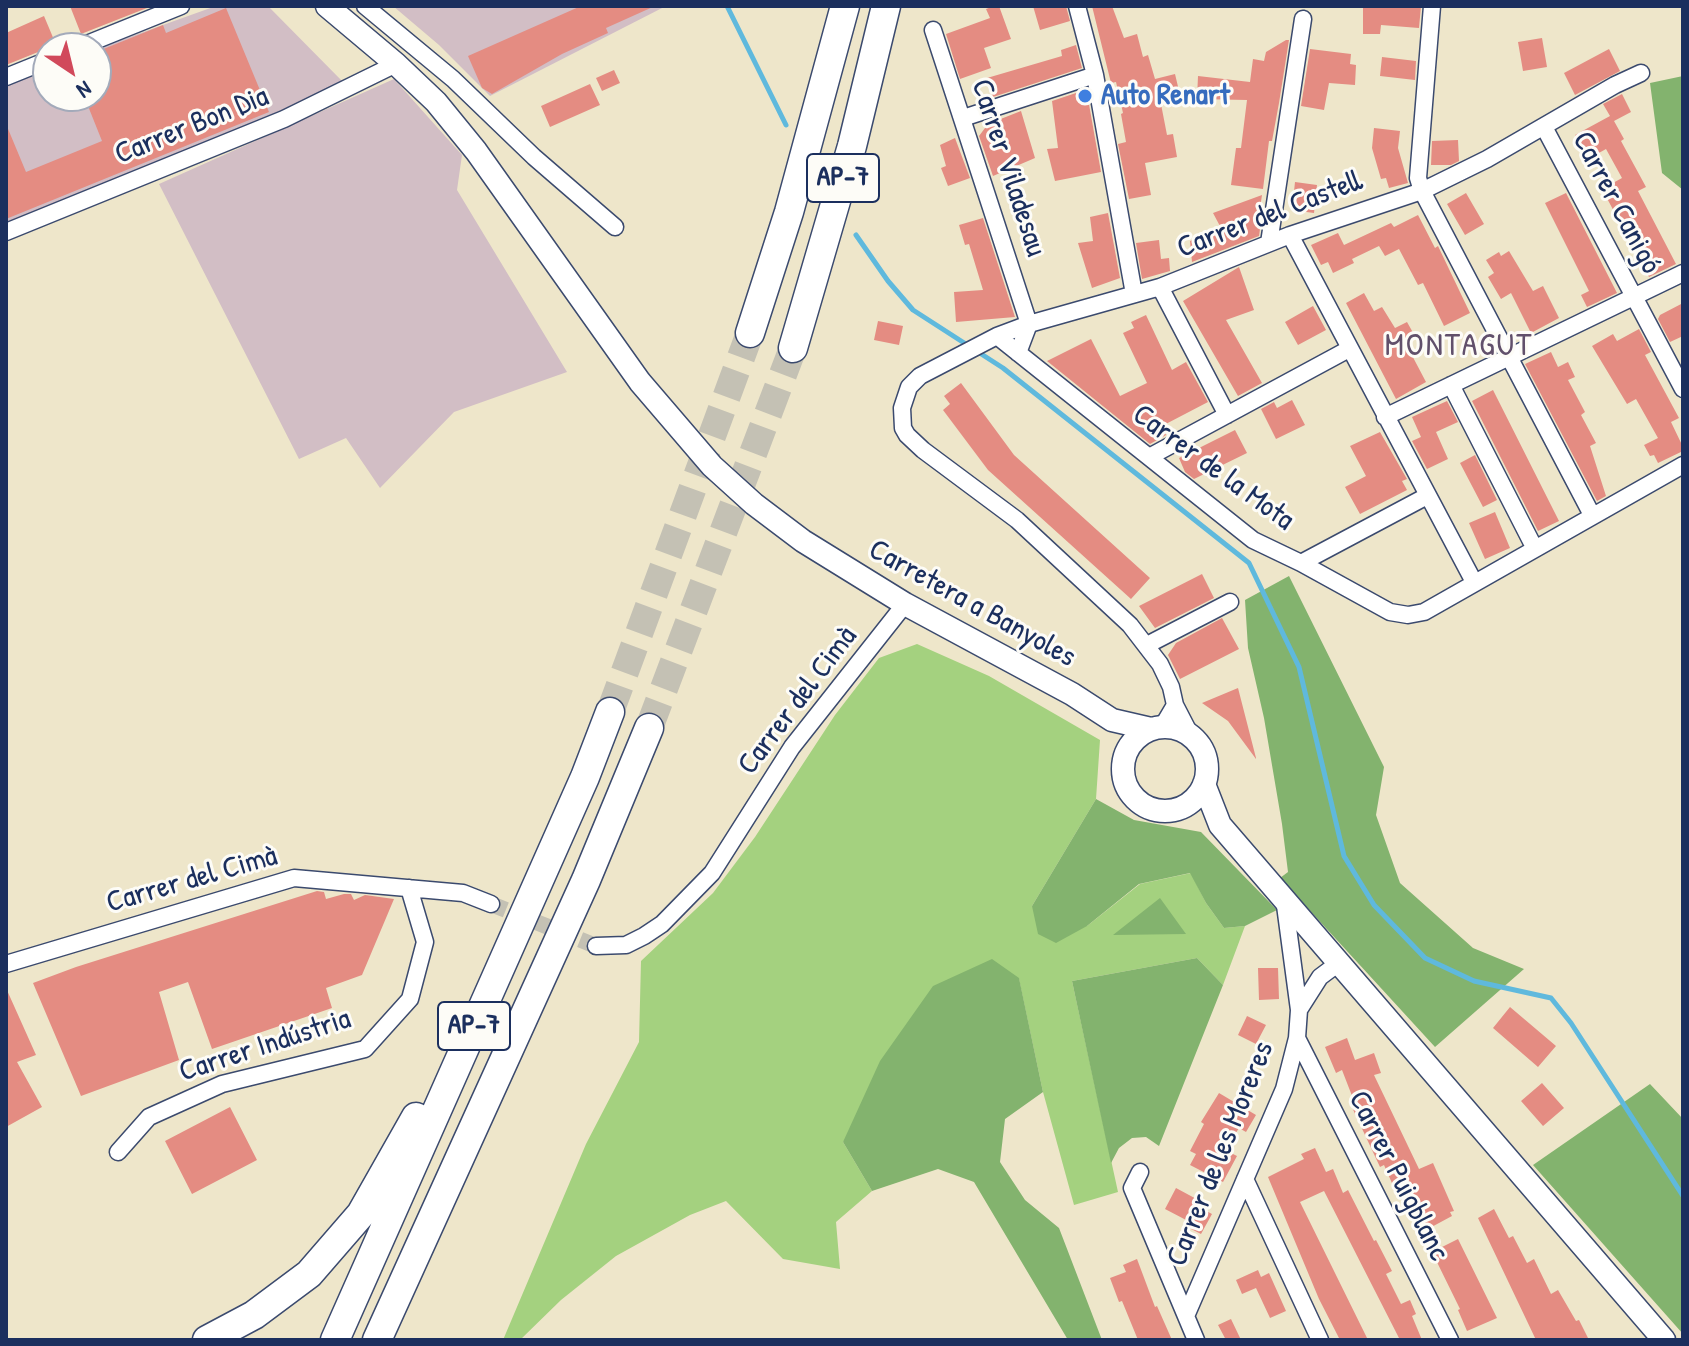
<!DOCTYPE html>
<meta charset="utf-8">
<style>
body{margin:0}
#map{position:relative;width:1689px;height:1346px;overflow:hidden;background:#eee6ca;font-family:"Patrick Hand",sans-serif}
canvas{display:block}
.frame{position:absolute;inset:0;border:8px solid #1b2f5e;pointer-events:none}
.north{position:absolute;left:32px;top:32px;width:80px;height:80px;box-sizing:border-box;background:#fdfcf7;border:2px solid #a3aaba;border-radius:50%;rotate:145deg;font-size:22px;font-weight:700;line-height:32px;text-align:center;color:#1b2f5e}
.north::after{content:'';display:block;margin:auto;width:28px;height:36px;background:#d1495b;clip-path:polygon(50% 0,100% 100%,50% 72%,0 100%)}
</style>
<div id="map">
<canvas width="1689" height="1346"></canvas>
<div class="frame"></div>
<div class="north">N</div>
</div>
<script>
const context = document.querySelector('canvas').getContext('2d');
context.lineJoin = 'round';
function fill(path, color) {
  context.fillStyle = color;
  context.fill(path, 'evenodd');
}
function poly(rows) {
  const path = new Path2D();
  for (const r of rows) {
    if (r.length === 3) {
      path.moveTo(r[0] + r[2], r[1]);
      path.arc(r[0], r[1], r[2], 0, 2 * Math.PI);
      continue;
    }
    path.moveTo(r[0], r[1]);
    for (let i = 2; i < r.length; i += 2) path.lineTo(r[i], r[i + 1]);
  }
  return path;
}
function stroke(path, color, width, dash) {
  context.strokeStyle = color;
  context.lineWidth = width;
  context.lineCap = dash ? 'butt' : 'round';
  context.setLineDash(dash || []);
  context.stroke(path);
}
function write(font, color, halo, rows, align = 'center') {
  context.font = font + ' "Patrick Hand",sans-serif';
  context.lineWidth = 6;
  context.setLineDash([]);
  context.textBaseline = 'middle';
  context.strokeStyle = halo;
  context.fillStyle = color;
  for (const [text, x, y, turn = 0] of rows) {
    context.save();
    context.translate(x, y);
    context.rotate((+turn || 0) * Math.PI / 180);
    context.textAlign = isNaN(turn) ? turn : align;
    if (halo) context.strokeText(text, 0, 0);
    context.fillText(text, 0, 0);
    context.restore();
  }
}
fill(poly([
 [216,6,268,6,344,83,278,116,6,226,6,83,48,67,48,96,96,96,96,49],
 [393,6,666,6,490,96,439,45],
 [394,79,462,155,457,190,567,372,454,412,380,488,346,438,299,459,159,184]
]), '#d2bec5');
fill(poly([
 [917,644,989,676,1100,740,1096,799,1032,906,1087,926,1140,884,1191,873,1206,903,1224,928,1245,926,1223,985,1197,958,1072,981,1118,1192,1074,1205,1043,1092,1019,979,843,1142,872,1191,836,1222,840,1269,783,1259,726,1201,690,1215,616,1256,561,1300,520,1340,503,1340,586,1144,639,1042,641,961,713,893,755,837,835,715,879,658]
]), '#a4d17f');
fill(poly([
 [1683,76,1683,190,1662,173,1650,83],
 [1289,576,1384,767,1376,815,1400,883,1473,948,1524,969,1435,1047,1280,878,1288,872,1282,824,1264,718,1248,648,1245,600],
 [1096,799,1134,820,1201,832,1277,910,1245,926,1224,928,1206,903,1190,873,1139,884,1087,926,1056,943,1038,934,1032,906],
 [1160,898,1186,934,1113,935],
 [1197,958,1223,985,1159,1146,1146,1137,1132,1138,1119,1148,1111,1163,1072,981],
 [992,959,1019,978,1043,1092,1005,1119,1000,1162,1025,1200,1059,1228,1102,1340,1068,1340,974,1182,938,1169,872,1191,843,1142,880,1061,933,986],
 [1650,1084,1683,1119,1683,1334,1533,1165]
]), '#83b36e');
stroke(poly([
 [727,6,786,125],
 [856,235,888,281,913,310,1003,368,1249,563,1299,667,1344,856,1374,905,1425,958,1474,981,1551,998,1571,1023,1683,1196]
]), '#5fb9dd', 5);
fill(poly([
 [70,6,152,6,81,34],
 [581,6,655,6,606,28,608,33,562,54,492,94,482,88,468,56],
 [994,6,999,6,1011,39,984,48,991,68,960,79,946,34,990,18,986,9],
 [1033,6,1066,6,1070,21,1040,30],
 [1092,6,1112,6,1124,38,1137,34,1143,57,1148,55,1155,79,1175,74,1180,95,1160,99,1167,135,1173,134,1177,157,1145,163,1151,195,1129,199,1118,144,1126,142,1121,114,1123,113,1116,82,1111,83],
 [1363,6,1421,6,1419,28,1381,25,1380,34,1363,34],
 [226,8,269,112,6,219,6,124,26,172,102,141,84,96,96,96,96,52,163,25,166,33],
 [44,16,57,47,48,48,6,65,6,33],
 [1542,38,1547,67,1523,71,1518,42],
 [1286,40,1289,40,1279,103,1272,141,1269,141,1263,189,1231,185,1236,148,1241,148,1247,100,1197,99,1198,76,1250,82,1253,59,1264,61,1266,52],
 [1076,45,1082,68,993,97,987,78,1062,56,1061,50],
 [1310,49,1351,54,1350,64,1356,65,1355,85,1329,83,1324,110,1301,106],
 [1609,49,1620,71,1575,95,1564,73],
 [1382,57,1416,61,1415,80,1380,76],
 [614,70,620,83,602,91,596,78],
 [590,84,600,105,550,127,541,106],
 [1082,91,1087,93,1101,172,1055,181,1047,149,1058,148,1052,101],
 [1622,94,1631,112,1614,121,1624,139,1621,141,1646,187,1638,191,1676,264,1649,277,1602,189,1622,178,1606,149,1588,159,1575,135,1610,116,1603,104],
 [1021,111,1035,158,993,176,979,136,988,124],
 [1374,128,1400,131,1398,148,1408,183,1389,188,1386,178,1381,179,1372,148],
 [955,138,970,178,948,186,941,168,946,166,940,145],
 [1458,140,1459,161,1451,165,1431,165,1432,141],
 [1295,182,1317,185,1314,213,1292,210],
 [1466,193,1484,224,1465,235,1447,204],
 [1566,193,1617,293,1587,307,1581,295,1589,291,1545,203],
 [1262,195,1260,208,1263,209,1259,236,1192,262,1190,241,1221,228,1213,213],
 [1108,213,1120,278,1092,288,1078,243,1093,241,1090,217],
 [1418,215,1435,248,1438,246,1470,313,1444,326,1423,283,1418,285,1399,249,1385,256,1379,246,1352,259,1354,263,1333,273,1328,262,1321,265,1311,245,1338,233,1344,245,1391,223,1394,227],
 [983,218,1015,317,956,322,954,292,983,290,969,244,965,245,959,225],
 [1159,240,1161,259,1169,258,1170,271,1142,279,1136,243],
 [1509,251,1533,291,1543,286,1559,318,1531,333,1511,293,1501,299,1488,277,1494,273,1486,260,1499,252,1501,256],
 [1239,267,1254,310,1226,320,1262,383,1238,396,1183,301],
 [1364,293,1374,311,1382,307,1395,328,1407,322,1416,338,1406,344,1426,382,1396,399,1346,303],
 [1683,303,1683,336,1670,342,1658,319,1660,315],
 [1313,306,1326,330,1298,345,1285,322],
 [1146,315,1172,370,1186,362,1208,402,1162,426,1166,435,1150,444,1047,361,1091,339,1120,396,1147,383,1123,333,1134,328,1131,322],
 [878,321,903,326,899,345,874,340],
 [1639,329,1651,352,1645,355,1679,418,1671,422,1683,447,1683,451,1658,463,1654,455,1650,456,1644,445,1658,438,1636,399,1627,404,1592,346,1613,334,1617,341],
 [1551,352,1558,367,1568,362,1575,377,1568,380,1585,412,1581,415,1596,443,1590,446,1606,496,1597,501,1525,364],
 [961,383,1014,455,1150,578,1131,599,988,470,943,410,950,404,944,396],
 [1493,390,1559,521,1538,531,1472,401],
 [1292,400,1305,425,1276,439,1261,409,1274,402,1277,408],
 [1447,401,1458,422,1436,432,1448,459,1427,469,1412,441,1421,437,1412,417],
 [1235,430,1247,453,1194,479,1185,472,1179,458],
 [1380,432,1407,479,1402,481,1407,490,1360,514,1345,487,1366,476,1350,446],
 [1475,455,1497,500,1483,507,1460,463],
 [1495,512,1510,548,1485,559,1469,523],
 [1202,574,1214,598,1155,628,1139,606],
 [1222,618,1239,649,1180,679,1168,655,1176,643],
 [1238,688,1256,758,1256,759,1228,721,1202,703],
 [317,891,324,892,326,899,344,894,351,894,354,900,365,895,394,899,362,975,326,988,332,1008,212,1049,188,982,159,992,179,1060,81,1096,33,983,76,967],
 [1258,968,1278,968,1279,999,1259,1000],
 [6,988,36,1055,17,1062,42,1107,6,1127],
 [1510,1007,1556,1046,1538,1067,1493,1028],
 [1247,1016,1266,1025,1256,1044,1238,1035],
 [1347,1038,1355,1060,1374,1053,1381,1073,1374,1075,1419,1169,1433,1163,1454,1211,1450,1212,1452,1216,1426,1230,1420,1220,1415,1222,1401,1198,1399,1199,1384,1165,1380,1167,1350,1103,1354,1101,1342,1070,1336,1073,1325,1047],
 [1542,1083,1564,1108,1543,1126,1521,1101],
 [1219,1093,1256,1115,1246,1132,1239,1128,1225,1150,1237,1156,1223,1182,1190,1165,1196,1154,1190,1151,1204,1124,1201,1122],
 [230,1107,257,1160,192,1194,165,1141],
 [1315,1148,1326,1172,1333,1169,1343,1193,1348,1190,1374,1241,1376,1240,1392,1271,1386,1274,1401,1304,1410,1300,1416,1314,1412,1316,1422,1340,1400,1340,1324,1191,1300,1202,1368,1340,1340,1340,1319,1299,1268,1177,1304,1159,1301,1154],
 [1176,1188,1202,1202,1199,1207,1212,1214,1201,1234,1185,1226,1188,1221,1165,1209],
 [1494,1209,1509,1238,1513,1236,1527,1263,1534,1259,1551,1294,1558,1290,1576,1321,1579,1320,1589,1340,1536,1340,1478,1218],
 [1458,1239,1497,1318,1467,1331,1458,1310,1460,1309,1432,1252],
 [1137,1259,1155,1307,1157,1306,1172,1340,1138,1340,1122,1301,1119,1302,1110,1278,1126,1272,1123,1265],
 [1258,1270,1261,1277,1269,1273,1286,1311,1270,1318,1256,1288,1242,1294,1236,1280],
 [1231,1319,1241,1340,1226,1340,1218,1325]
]), '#e48c82');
stroke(poly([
 [491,904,596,946]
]), '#c4c1b4', 16, [16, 8]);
stroke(poly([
 [610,712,750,333],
 [649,728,793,348]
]), '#c4c1b4', 28, [28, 14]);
const street = poly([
 [365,6,453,79,534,157,615,227],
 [1077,6,1095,75,1134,294],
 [1432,6,1418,178,1422,191,1592,515],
 [933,30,1029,324,1018,353],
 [77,48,181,6],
 [6,77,48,60],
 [963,118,1095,75],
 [1544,127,1683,389],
 [6,232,284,119,396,64],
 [1290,235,1474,582],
 [1269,243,1303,19],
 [1160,287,1227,415],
 [997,336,1253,540,1301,563,1390,612,1408,615,1424,612,1683,465],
 [1451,385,1534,547],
 [1385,417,1683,273],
 [1149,457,1349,349],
 [1301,563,1427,496],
 [1147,645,1230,602],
 [1162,727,1175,705],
 [1191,736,1175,705,1171,687,1160,664,1130,625,1017,520,923,450,907,435,903,428,902,408,909,387,920,376,997,336,1029,324,1160,287,1290,235,1422,191,1487,159,1615,85,1641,73],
 [596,946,626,945,644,936,662,924,712,873,792,747,905,604],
 [6,964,294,878,463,893,491,904],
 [1299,1010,1320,977,1340,962],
 [1297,1038,1450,1340],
 [118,1152,149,1117,222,1084,365,1049,410,999,425,942,409,888],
 [1140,1172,1132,1188,1196,1340],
 [1245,1179,1320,1340],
 [1186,1316,1284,1089,1297,1038,1299,1010,1284,898]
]);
const secondary = poly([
 [327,6,396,64,436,102,476,151,640,382,712,466,754,504,803,541,905,604,1072,694,1112,720,1151,729],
 [1165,769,42],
 [1204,784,1220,825,1664,1340]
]);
const highway = poly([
 [750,333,789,212,845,6],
 [793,348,852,146,886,6],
 [207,1340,254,1315,309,1274,361,1214,416,1117],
 [335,1340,585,777,610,712],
 [377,1340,586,880,649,728]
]);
stroke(street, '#3b4a6e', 19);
stroke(secondary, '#3b4a6e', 25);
stroke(highway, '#3b4a6e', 31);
stroke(street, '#fff', 16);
stroke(secondary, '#fff', 22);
stroke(highway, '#fff', 28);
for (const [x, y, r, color] of [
 [1085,96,8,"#3f7fe0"]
]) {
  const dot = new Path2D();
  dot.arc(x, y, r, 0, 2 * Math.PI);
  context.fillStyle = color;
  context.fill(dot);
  stroke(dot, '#fdfcf7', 3);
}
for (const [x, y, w] of [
 [843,178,72],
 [474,1026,72]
]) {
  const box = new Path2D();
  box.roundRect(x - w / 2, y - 24, w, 48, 6);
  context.fillStyle = '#fdfcf7';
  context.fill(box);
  stroke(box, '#1b2f5e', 2);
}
write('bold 28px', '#1b2f5e', null, [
 ["AP-7",843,178],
 ["AP-7",474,1026]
]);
write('bold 30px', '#366cbe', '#fdfcf7', [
 ["Auto Renart",1101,96]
], 'left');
write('30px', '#1b2f5e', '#fdfcf7', [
 ["Carrer Bon Dia",192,126,-22],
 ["Carrer Viladesau",1008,168,72],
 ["Carrer Canigó",1616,203,62],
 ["Carrer del Castell",1270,215,-21],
 ["Carrer de la Mota",1213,468,36],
 ["Carretera a Banyoles",972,604,29],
 ["Carrer del Cimà",798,701,-53],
 ["Carrer del Cimà",192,880,-16],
 ["Carrer Indústria",265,1046,-18],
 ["Carrer de les Moreres",1221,1154,-68],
 ["Carrer Puigblanc",1398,1176,63]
]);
context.letterSpacing = '2px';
write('32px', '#61506b', '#fdfcf7', [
 ["MONTAGUT",1459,346]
]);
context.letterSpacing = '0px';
</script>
